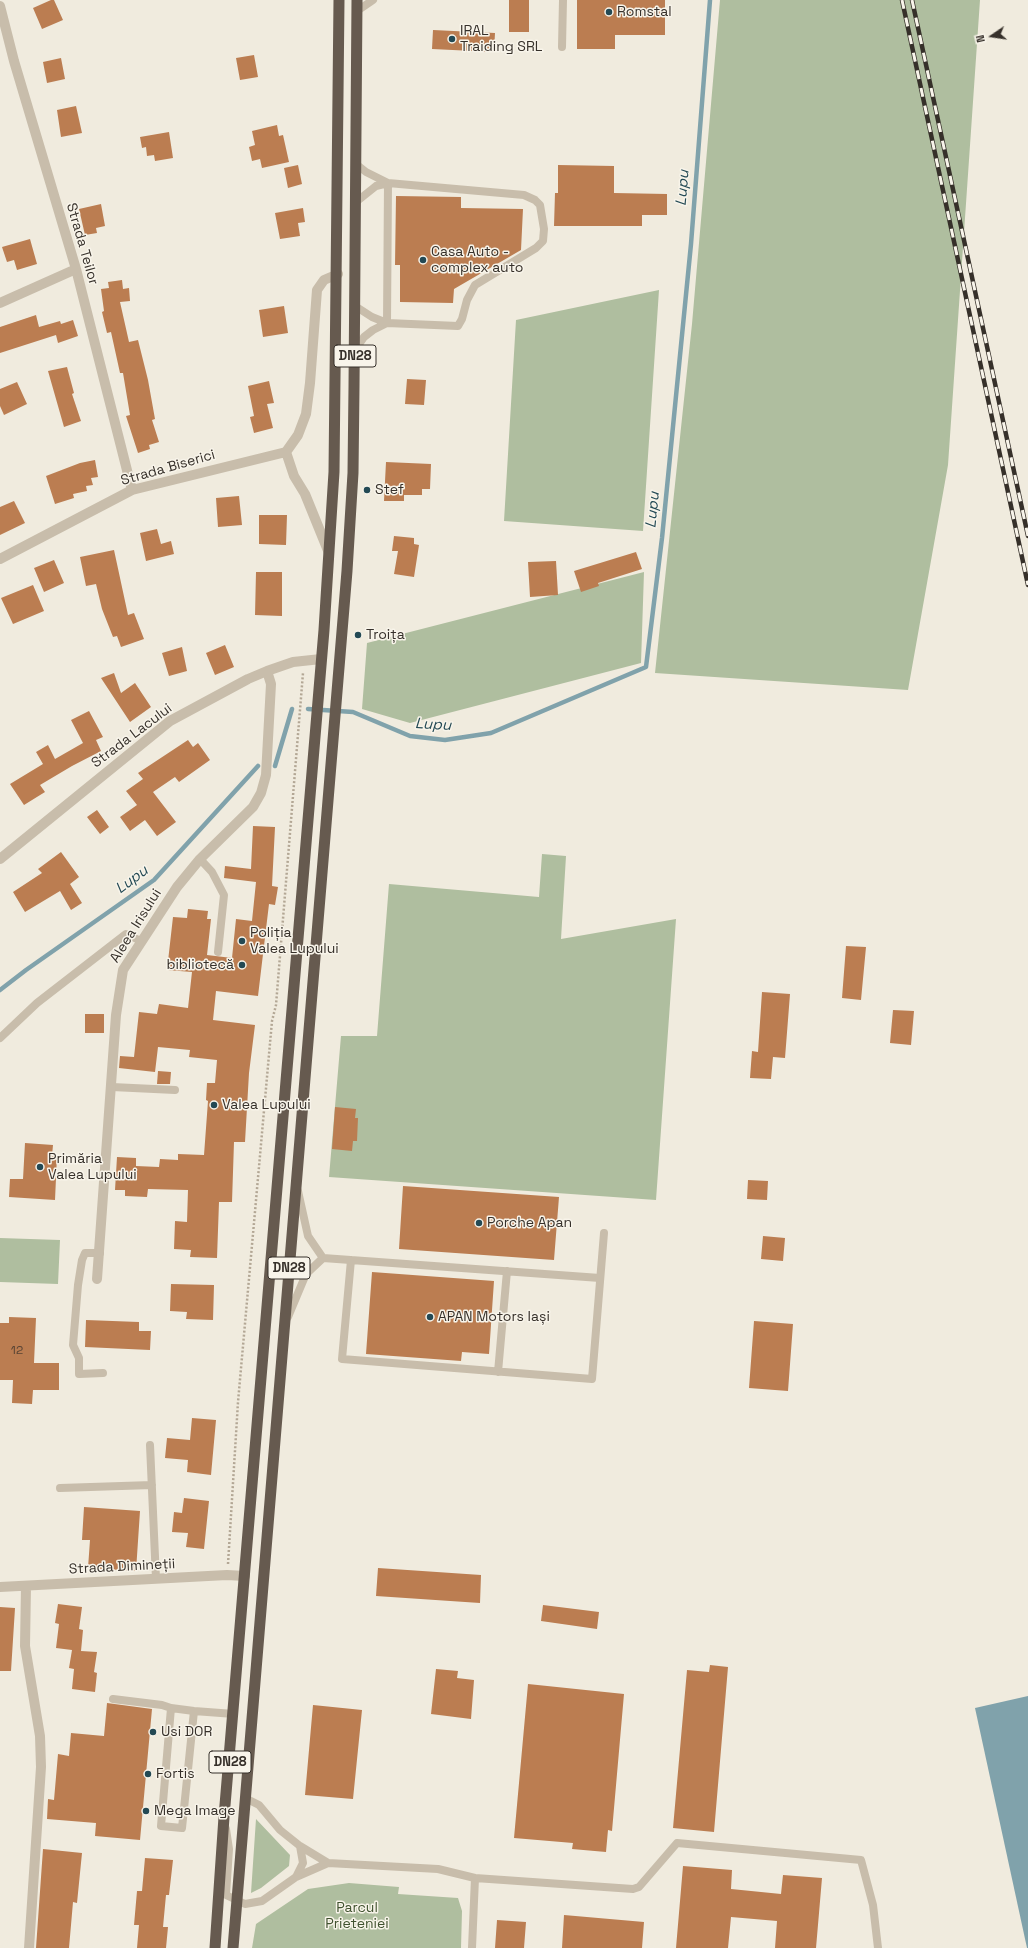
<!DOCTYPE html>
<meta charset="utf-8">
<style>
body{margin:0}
#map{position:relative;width:1028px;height:1948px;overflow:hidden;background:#f0ebde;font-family:"Space Grotesk",sans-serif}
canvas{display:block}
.north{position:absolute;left:972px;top:16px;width:40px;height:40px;-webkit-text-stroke:3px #f8f4ea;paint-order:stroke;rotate:257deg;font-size:11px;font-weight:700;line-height:16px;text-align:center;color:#36302a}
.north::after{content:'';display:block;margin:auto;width:14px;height:18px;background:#36302a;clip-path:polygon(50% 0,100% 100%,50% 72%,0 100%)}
</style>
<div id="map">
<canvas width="1028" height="1948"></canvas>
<div class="north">N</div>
</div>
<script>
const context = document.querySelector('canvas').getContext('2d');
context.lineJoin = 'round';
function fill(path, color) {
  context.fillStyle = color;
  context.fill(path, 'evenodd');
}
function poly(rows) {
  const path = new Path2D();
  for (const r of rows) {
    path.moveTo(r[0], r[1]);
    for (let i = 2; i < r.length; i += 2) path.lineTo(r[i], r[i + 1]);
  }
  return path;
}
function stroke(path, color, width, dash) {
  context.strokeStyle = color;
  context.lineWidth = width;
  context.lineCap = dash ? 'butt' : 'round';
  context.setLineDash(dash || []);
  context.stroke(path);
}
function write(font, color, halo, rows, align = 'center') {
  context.font = font + ' "Space Grotesk",sans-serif';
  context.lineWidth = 3;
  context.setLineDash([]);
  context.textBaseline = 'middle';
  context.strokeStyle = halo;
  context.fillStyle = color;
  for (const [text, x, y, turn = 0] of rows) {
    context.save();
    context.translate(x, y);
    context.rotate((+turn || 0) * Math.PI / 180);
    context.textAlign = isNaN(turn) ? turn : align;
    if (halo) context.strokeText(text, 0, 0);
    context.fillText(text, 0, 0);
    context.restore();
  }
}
fill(poly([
 [720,0,980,0,948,465,908,690,655,673,692,324],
 [659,290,643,531,504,521,516,320],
 [644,572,641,663,410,723,362,709,367,643],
 [542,854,566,856,561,939,676,919,656,1200,329,1177,341,1036,377,1036,389,884,539,897],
 [0,1238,60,1240,58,1284,0,1282],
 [256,1819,290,1855,289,1866,261,1888,251,1893],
 [349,1883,399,1887,398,1894,458,1898,462,1911,461,1948,252,1948,256,1924,308,1889]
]), '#afbe9f');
fill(poly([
 [1028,1696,1028,1948,1027,1948,975,1708]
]), '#80a2ab');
stroke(poly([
 [308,709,353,712,410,736,445,740,491,733,646,667,662,538,691,244,710,0],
 [275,766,292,709],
 [0,990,26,970,154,880,258,766]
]), '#80a2ab', 4.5);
fill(poly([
 [51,0,54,0,63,20,42,29,33,8],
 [509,0,529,0,529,32,509,32],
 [577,0,665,0,665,35,615,35,615,49,577,49],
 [433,30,495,33,494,52,432,49],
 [254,55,258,77,240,80,236,58],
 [61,58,65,79,47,83,43,62],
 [76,106,82,133,61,137,57,110],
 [277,125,279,136,283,135,289,162,262,168,260,159,252,161,249,147,255,145,252,131],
 [169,132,173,158,155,161,154,155,147,156,146,147,142,148,140,137],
 [298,165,302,184,288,188,284,168],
 [558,165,614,166,614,193,667,194,667,215,642,215,642,226,554,226,555,193,558,193],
 [396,196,461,197,461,208,523,209,521,250,454,289,453,303,400,302,400,265,395,265],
 [101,204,105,226,96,228,97,233,85,235,79,209],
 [303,208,305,222,298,223,300,236,280,239,275,213],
 [30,239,37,264,17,270,14,260,7,262,2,247],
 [122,280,123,289,129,288,130,301,120,302,129,342,138,340,148,380,155,419,152,420,159,442,149,445,150,449,138,453,126,416,130,415,123,373,120,373,111,332,107,333,102,312,104,311,101,289,109,288,108,282],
 [284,306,288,333,263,337,259,310],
 [36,315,39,327,60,321,61,324,73,320,78,336,58,343,56,335,0,353,0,327],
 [67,367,74,393,72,394,81,421,64,427,48,371],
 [407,379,426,380,424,405,405,404],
 [269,381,274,403,267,404,273,428,254,433,250,417,254,416,248,386],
 [17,382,27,404,4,415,0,406,0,389],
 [95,460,98,477,91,478,93,485,86,486,87,491,73,494,74,498,55,504,46,476,80,463],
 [386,462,431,464,430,489,422,489,422,495,404,495,404,501,384,501],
 [239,496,242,525,218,527,216,498],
 [14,501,25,523,0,535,0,507],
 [259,515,287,515,286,545,259,544],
 [157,529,161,544,171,541,174,554,146,561,140,533],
 [394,536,414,538,414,544,419,545,414,577,394,574,398,551,392,551],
 [114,550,128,615,134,613,144,639,121,647,117,636,113,637,102,609,96,584,86,586,80,557],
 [636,552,642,569,598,583,599,586,581,592,574,571],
 [54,560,64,583,44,592,34,568],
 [556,561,558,595,530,597,528,562],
 [256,572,282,572,282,616,255,615],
 [33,585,44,611,13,624,1,598],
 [225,645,234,667,215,675,206,653],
 [182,647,187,671,169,676,162,653],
 [114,673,121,693,135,683,151,707,130,722,101,678],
 [89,711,103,737,96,740,101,751,72,766,40,785,45,792,24,805,10,784,43,764,36,752,48,745,55,759,83,743,71,720],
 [188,740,193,747,198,743,210,760,179,782,175,777,153,792,176,822,157,836,145,820,130,831,120,817,137,805,126,791,143,779,138,773],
 [97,810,109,827,100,834,87,817],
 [253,826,275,827,272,886,278,887,275,905,269,904,258,996,216,991,213,1020,255,1025,249,1073,245,1142,234,1142,232,1202,219,1202,217,1258,190,1257,191,1250,174,1249,175,1221,187,1222,188,1190,148,1189,147,1197,125,1196,125,1190,115,1190,117,1157,136,1158,136,1166,159,1167,160,1159,178,1160,178,1154,204,1155,208,1101,206,1100,207,1083,215,1083,217,1060,189,1057,190,1050,158,1047,155,1072,119,1068,120,1056,134,1057,139,1012,157,1014,159,1004,188,1008,192,972,167,970,173,917,187,918,188,909,208,911,207,919,211,919,207,955,232,958,236,919,252,921,256,882,224,878,225,866,251,869],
 [61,852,79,877,70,884,82,903,71,910,60,891,25,912,13,892,42,873,38,869],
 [846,946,866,947,861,1000,842,998],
 [762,992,790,994,785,1058,773,1057,771,1079,750,1078,752,1051,758,1052],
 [893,1010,914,1011,911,1045,890,1043],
 [85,1014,104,1014,104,1033,85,1033],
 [158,1071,171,1072,170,1084,157,1084],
 [335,1107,356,1109,355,1118,358,1118,357,1141,353,1141,352,1151,332,1149],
 [25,1143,53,1145,52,1156,57,1156,55,1200,9,1197,10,1179,23,1179],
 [748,1180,768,1181,767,1200,747,1199],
 [403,1186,559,1197,554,1260,399,1249],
 [763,1236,785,1238,783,1261,761,1259],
 [372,1272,494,1281,489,1354,462,1352,461,1361,366,1354],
 [171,1284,214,1285,213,1320,186,1319,187,1312,170,1311],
 [9,1317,36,1318,34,1363,59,1363,59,1390,33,1390,32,1404,12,1403,13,1380,0,1380,0,1323,9,1323],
 [86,1320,139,1322,139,1331,151,1331,150,1350,85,1347],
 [754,1321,793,1324,788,1391,749,1388],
 [192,1418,216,1420,211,1475,187,1472,188,1460,165,1458,167,1438,190,1440],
 [184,1498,209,1501,204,1549,186,1547,188,1533,172,1532,174,1512,182,1513],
 [84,1507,140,1511,136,1571,88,1568,90,1540,82,1540],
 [378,1568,481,1575,480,1603,376,1596],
 [58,1604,82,1607,79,1629,83,1630,81,1651,97,1652,94,1672,97,1673,95,1692,72,1689,74,1669,69,1668,72,1650,56,1648,59,1624,55,1623],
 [543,1605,599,1612,597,1629,541,1621],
 [0,1607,15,1608,11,1671,0,1671],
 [710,1665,728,1667,714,1832,673,1828,687,1670,709,1672],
 [436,1669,458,1671,457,1678,474,1680,471,1719,431,1714],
 [528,1684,624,1694,612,1831,608,1830,606,1852,572,1849,573,1843,514,1838],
 [107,1703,152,1709,140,1840,95,1836,96,1823,47,1819,48,1799,54,1800,58,1754,69,1756,71,1733,104,1736],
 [313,1705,362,1710,353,1799,305,1795],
 [43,1849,82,1853,77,1903,73,1902,69,1948,36,1948],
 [145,1858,173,1860,169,1895,166,1895,163,1927,168,1927,166,1948,137,1948,139,1925,134,1925,137,1891,142,1891],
 [683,1866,732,1870,731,1889,781,1894,783,1875,822,1878,816,1948,775,1948,777,1921,731,1917,728,1948,676,1948],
 [564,1915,644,1922,642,1948,562,1948],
 [497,1920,526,1922,524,1948,495,1948]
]), '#bb7d51');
stroke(poly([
 [228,1564,238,1402,272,1021,276,1005,303,673]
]), '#b3a795', 2.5, [2, 2]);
stroke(poly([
 [357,11,373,0],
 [562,47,563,0],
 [356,164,366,172,388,183],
 [355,306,372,317,387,323,458,326,462,319,467,300,475,285,536,248,543,241,544,229,540,205,535,200,524,195,388,183,376,186,356,202],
 [387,323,388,183],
 [355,350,364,337,373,330,387,323],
 [200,859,212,872,224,895,218,952],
 [0,1038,37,1003,126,934,141,941],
 [112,1087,175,1090],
 [100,1253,85,1253,82,1260,78,1285,73,1345,79,1358,79,1374,103,1373],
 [323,1258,600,1278],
 [351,1260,342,1359,592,1379,604,1233],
 [288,1317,306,1274,323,1258,308,1236,298,1191],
 [498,1372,507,1271],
 [150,1445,156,1579],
 [60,1488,152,1485],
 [113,1699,162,1705,171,1708,194,1711,234,1714],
 [171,1708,161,1826,182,1828,194,1711],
 [226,1829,229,1849,226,1895,245,1904,262,1901,296,1877,303,1863,300,1846,280,1830,259,1805,245,1798],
 [300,1846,328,1863,438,1869,475,1878,633,1889,639,1887,677,1843,861,1860,873,1905,878,1948],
 [296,1877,328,1863],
 [472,1948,475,1878]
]), '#c8bdab', 8);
stroke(poly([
 [0,6,14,61,76,269,132,490],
 [0,303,76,269],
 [286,452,294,476,305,494,329,553],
 [0,559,132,490,286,452,298,435,306,414,310,383,317,290,324,280,338,274],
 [0,859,170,721,248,679,267,671,293,662,321,659],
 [97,1279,116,1015,123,970,177,887,200,859,253,807,261,793,266,775,271,684,267,671],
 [26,1586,25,1646,40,1736,41,1767,29,1948],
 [0,1587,227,1575,245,1576]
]), '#c8bdab', 10);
stroke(poly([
 [215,1948,224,1817,324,630,334,472,339,0],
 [233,1948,347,571,353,473,354,387,357,0]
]), '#665a4f', 11);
const rail = poly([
 [902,0,1028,585],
 [912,0,1028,536]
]);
stroke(rail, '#36302a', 4.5);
stroke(rail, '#f8f4ea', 3, [9]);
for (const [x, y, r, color] of [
 [609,12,4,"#234954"],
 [452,39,4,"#234954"],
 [423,260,4,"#234954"],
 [367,490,4,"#234954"],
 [358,635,4,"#234954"],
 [242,941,4,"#234954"],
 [242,965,4,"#234954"],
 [214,1105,4,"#234954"],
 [40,1167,4,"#234954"],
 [479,1223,4,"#234954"],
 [430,1317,4,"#234954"],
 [153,1732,4,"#234954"],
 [148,1774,4,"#234954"],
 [146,1811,4,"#234954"]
]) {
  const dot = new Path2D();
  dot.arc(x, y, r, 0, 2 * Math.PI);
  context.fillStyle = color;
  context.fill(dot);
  stroke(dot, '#f8f4ea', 1.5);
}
write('12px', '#574334', null, [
 ["12",17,1351]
]);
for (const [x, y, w] of [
 [355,356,42],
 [289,1268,42],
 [230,1762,42]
]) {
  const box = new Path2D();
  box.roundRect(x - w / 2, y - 11, w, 22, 3);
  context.fillStyle = '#f8f4ea';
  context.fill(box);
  stroke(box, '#36302a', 1);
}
write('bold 13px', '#36302a', null, [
 ["DN28",355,356],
 ["DN28",289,1268],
 ["DN28",230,1762]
]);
write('14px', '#36302a', '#f8f4ea', [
 ["Romstal",617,12],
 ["IRAL",460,31],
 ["Traiding SRL",460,47],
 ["Casa Auto -",431,252],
 ["complex auto",431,268],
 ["Stef",375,490],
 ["Troița",366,635],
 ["Poliția",250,933],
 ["Valea Lupului",250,949],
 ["bibliotecă",234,965,"right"],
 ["Valea Lupului",222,1105],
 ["Primăria",48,1159],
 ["Valea Lupului",48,1175],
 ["Porche Apan",487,1223],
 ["APAN Motors Iași",438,1317],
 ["Usi DOR",161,1732],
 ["Fortis",156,1774],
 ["Mega Image",154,1811]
], 'left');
write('14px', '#36302a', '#f8f4ea', [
 ["Strada Teilor",82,244,74],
 ["Strada Biserici",168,468,-16],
 ["Strada Lacului",132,736,-37],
 ["Aleea Irisului",136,926,-58],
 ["Strada Dimineții",122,1567,-3]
]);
write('14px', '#40522f', '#f8f4ea', [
 ["Parcul",357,1908],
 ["Prieteniei",357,1924]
]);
write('italic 15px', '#234954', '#f8f4ea', [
 ["Lupu",683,188,-85],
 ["Lupu",653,510,-84],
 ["Lupu",433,725,3],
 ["Lupu",132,880,-37]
]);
</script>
